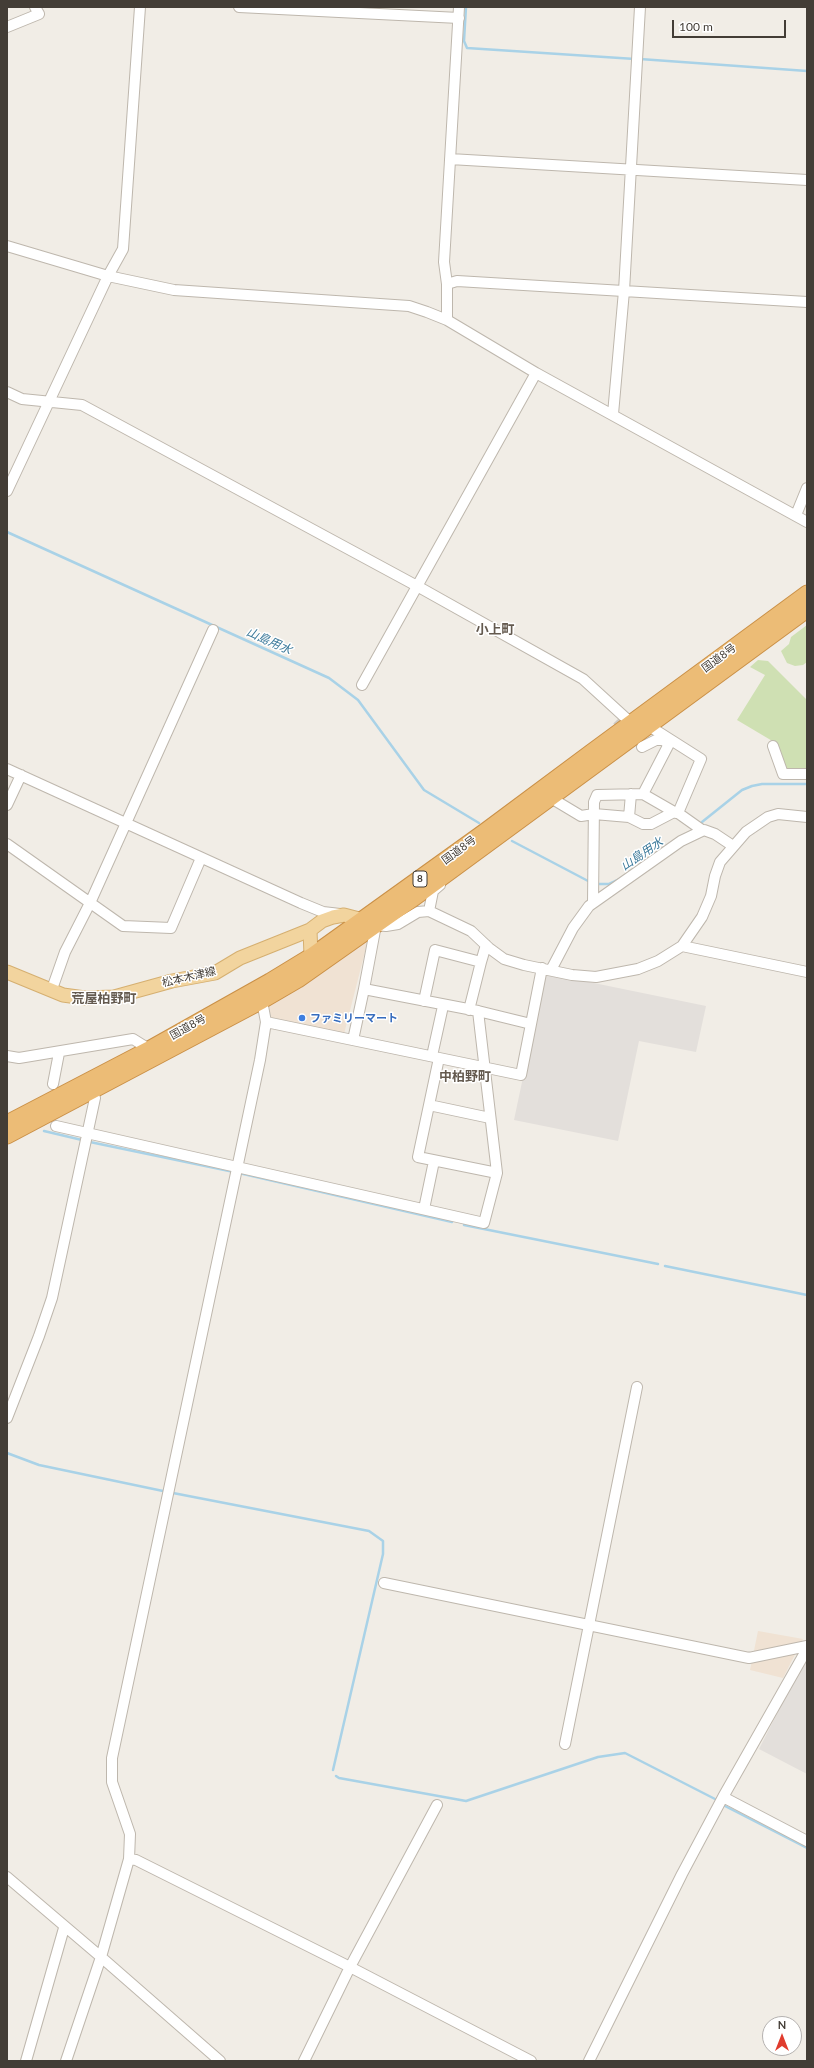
<!DOCTYPE html>
<meta charset="utf-8">
<style>
body{margin:0}
#map{position:relative;width:814px;height:2068px;overflow:hidden;background:#f1ede6;font-family:Lato,sans-serif}
canvas{display:block}
.frame{position:absolute;inset:0;border:8px solid #433d36;pointer-events:none}
.north{position:absolute;left:762px;top:2016px;width:40px;height:40px;box-sizing:border-box;background:#fff;border:1px solid #b4b1af;border-radius:50%;rotate:0deg;font-size:11px;font-weight:700;line-height:16px;text-align:center;color:#433d36}
.north::after{content:'';display:block;margin:auto;width:14px;height:18px;background:#e03c2e;clip-path:polygon(50% 0,100% 100%,50% 72%,0 100%)}
.scale{position:absolute;left:672px;top:20px;width:114px;height:18px;box-sizing:border-box;border:2px solid #433d36;border-top:0;padding-left:5px;font-size:12px;line-height:14px;white-space:nowrap;color:#433d36;-webkit-text-stroke:3px #fff;paint-order:stroke}
</style>
<div id="map">
<canvas width="814" height="2068"></canvas>
<div class="frame"></div>
<div class="north">N</div>
<div class="scale">100 m</div>
</div>
<script>
const context = document.querySelector('canvas').getContext('2d');
context.lineJoin = 'round';
function fill(path, color) {
  context.fillStyle = color;
  context.fill(path, 'evenodd');
}
function poly(rows) {
  const path = new Path2D();
  for (const r of rows) {
    path.moveTo(r[0], r[1]);
    for (let i = 2; i < r.length; i += 2) path.lineTo(r[i], r[i + 1]);
  }
  return path;
}
function stroke(path, color, width, dash) {
  context.strokeStyle = color;
  context.lineWidth = width;
  context.lineCap = dash ? 'butt' : 'round';
  context.setLineDash(dash || []);
  context.stroke(path);
}
function write(font, color, halo, rows, align = 'center') {
  context.font = font + ' Lato,"Noto Sans JP",sans-serif';
  context.lineWidth = 3;
  context.setLineDash([]);
  context.textBaseline = 'middle';
  context.strokeStyle = halo;
  context.fillStyle = color;
  for (const [text, x, y, turn = 0] of rows) {
    context.save();
    context.translate(x, y);
    context.rotate((+turn || 0) * Math.PI / 180);
    context.textAlign = isNaN(turn) ? turn : align;
    if (halo) context.strokeText(text, 0, 0);
    context.fillText(text, 0, 0);
    context.restore();
  }
}
fill(poly([
 [368,940,344,1034,271,1018,268,1003],
 [758,1631,803,1639,783,1678,750,1670]
]), '#f0e2d3');
fill(poly([
 [545,973,706,1006,696,1052,639,1041,618,1141,514,1120],
 [807,1655,807,1774,759,1749]
]), '#e3dfdb');
fill(poly([
 [807,625,807,662,803,665,795,666,787,663,781,651,789,644,791,637],
 [758,660,768,661,807,700,807,772,784,769,774,742,737,720,765,675,750,667]
]), '#cfe0b3');
stroke(poly([
 [466,7,464,41,467,48,635,59],
 [640,59,807,71],
 [7,532,329,678,358,700,424,790,479,823],
 [702,822,742,790,752,786,762,784,807,784],
 [512,841,590,882],
 [599,884,609,884,620,879],
 [44,1131,82,1140],
 [90,1142,234,1172],
 [239,1173,452,1222],
 [464,1225,658,1264],
 [665,1266,807,1295],
 [7,1453,39,1465,163,1491],
 [173,1493,369,1531,383,1541,383,1554,333,1770],
 [336,1776,339,1778,466,1801,598,1757,625,1753,715,1799],
 [723,1805,807,1848]
]), '#a9d2e7', 2.5);
stroke(poly([
 [617,720,628,732]
]), '#cecac3', 10, [10, 5]);
const minor = poly([
 [239,7,459,18],
 [7,27,39,14,35,7],
 [450,159,807,180],
 [7,246,108,276,174,290,409,306,427,312,447,320,536,373,807,522],
 [447,284,457,281,807,302],
 [447,320,447,284,444,262,459,7],
 [7,392,22,399,82,405,417,586,583,679,630,722],
 [613,414,624,291,640,7],
 [7,491,108,276,123,249,140,7],
 [796,515,807,488],
 [362,685,536,373],
 [649,726,701,759,678,813,702,830],
 [773,746,783,774,807,774],
 [642,747,656,740,663,740,669,744],
 [7,769,301,903,323,912,340,914],
 [643,794,676,813],
 [551,798,581,816,594,814,629,817,643,824,651,824,674,812,678,813],
 [7,805,21,775],
 [629,817,631,794],
 [7,844,123,926,171,928,201,858],
 [593,903,594,802,597,795,643,794,671,740],
 [429,911,433,891,440,885],
 [375,925,386,926,398,924,418,912,429,911,471,931,489,948,504,959,524,965,572,975,596,977,638,969,658,961,682,946,702,917,711,896,715,876,720,862,746,832,768,817,778,814,807,817],
 [682,946,807,972],
 [551,970,573,928,589,906,681,841,704,830,715,834,733,846],
 [52,989,65,952,90,903,213,630],
 [424,1001,435,950,481,962,486,945],
 [469,1010,481,962],
 [478,1011,531,1024],
 [266,1022,521,1075,542,968],
 [353,1040,364,989],
 [7,1056,19,1058,133,1039,149,1049],
 [432,1056,443,1006],
 [439,1058,418,1157,497,1173],
 [53,1084,59,1053],
 [429,1105,490,1118],
 [56,1126,484,1223,497,1173,478,1011,364,989,376,925],
 [424,1209,434,1161],
 [7,1418,39,1336,52,1298,95,1098,91,1091],
 [384,1583,749,1658,807,1646],
 [565,1744,637,1387],
 [723,1797,807,1841],
 [129,1859,136,1860,350,1967,531,2061],
 [7,1877,101,1957,66,2061],
 [26,2061,64,1928],
 [220,2061,101,1957,129,1859,130,1834,112,1782,112,1758,260,1060,266,1022,262,1001],
 [304,2061,350,1967,437,1805],
 [589,2061,682,1874,723,1797,807,1649]
]);
const major = poly([
 [310,930,311,956],
 [7,972,63,995,85,998,114,997,172,981,215,973,240,958,310,930,322,921,333,917,344,915,363,920]
]);
const highway = poly([
 [7,1123,149,1049,270,981,311,956,485,831,591,752,807,593],
 [7,1136,262,1001,298,980,413,899,807,610]
]);
stroke(minor, '#beb7ad', 12);
stroke(major, '#d5af70', 15);
stroke(highway, '#ca9047', 17);
stroke(minor, '#fff', 10);
stroke(major, '#f2d49e', 13);
stroke(highway, '#ecbc76', 15);
for (const [x, y, r, color] of [
 [302,1018,4,"#3f7fe0"]
]) {
  const dot = new Path2D();
  dot.arc(x, y, r, 0, 2 * Math.PI);
  context.fillStyle = color;
  context.fill(dot);
  stroke(dot, '#fff', 1.5);
}
for (const [x, y, w] of [
 [420,879,14]
]) {
  const box = new Path2D();
  box.roundRect(x - w / 2, y - 8, w, 16, 3);
  context.fillStyle = '#fff';
  context.fill(box);
  stroke(box, '#433d36', 1);
}
write('bold 10px', '#433d36', null, [
 ["8",420,879]
]);
write('11px', '#433d36', '#fff', [
 ["国道8号",719,658,-36],
 ["国道8号",459,850,-36],
 ["松本木津線",189,977,-13],
 ["国道8号",188,1027,-29]
]);
write('bold 11px', '#366cbe', '#fff', [
 ["ファミリーマート",310,1018]
], 'left');
write('italic 12px', '#3b799a', '#fff', [
 ["山島用水",269,641,24],
 ["山島用水",642,854,-34]
]);
write('bold 13px', '#645a4f', '#fff', [
 ["小上町",495,630],
 ["荒屋柏野町",104,999],
 ["中柏野町",465,1077]
]);
</script>
